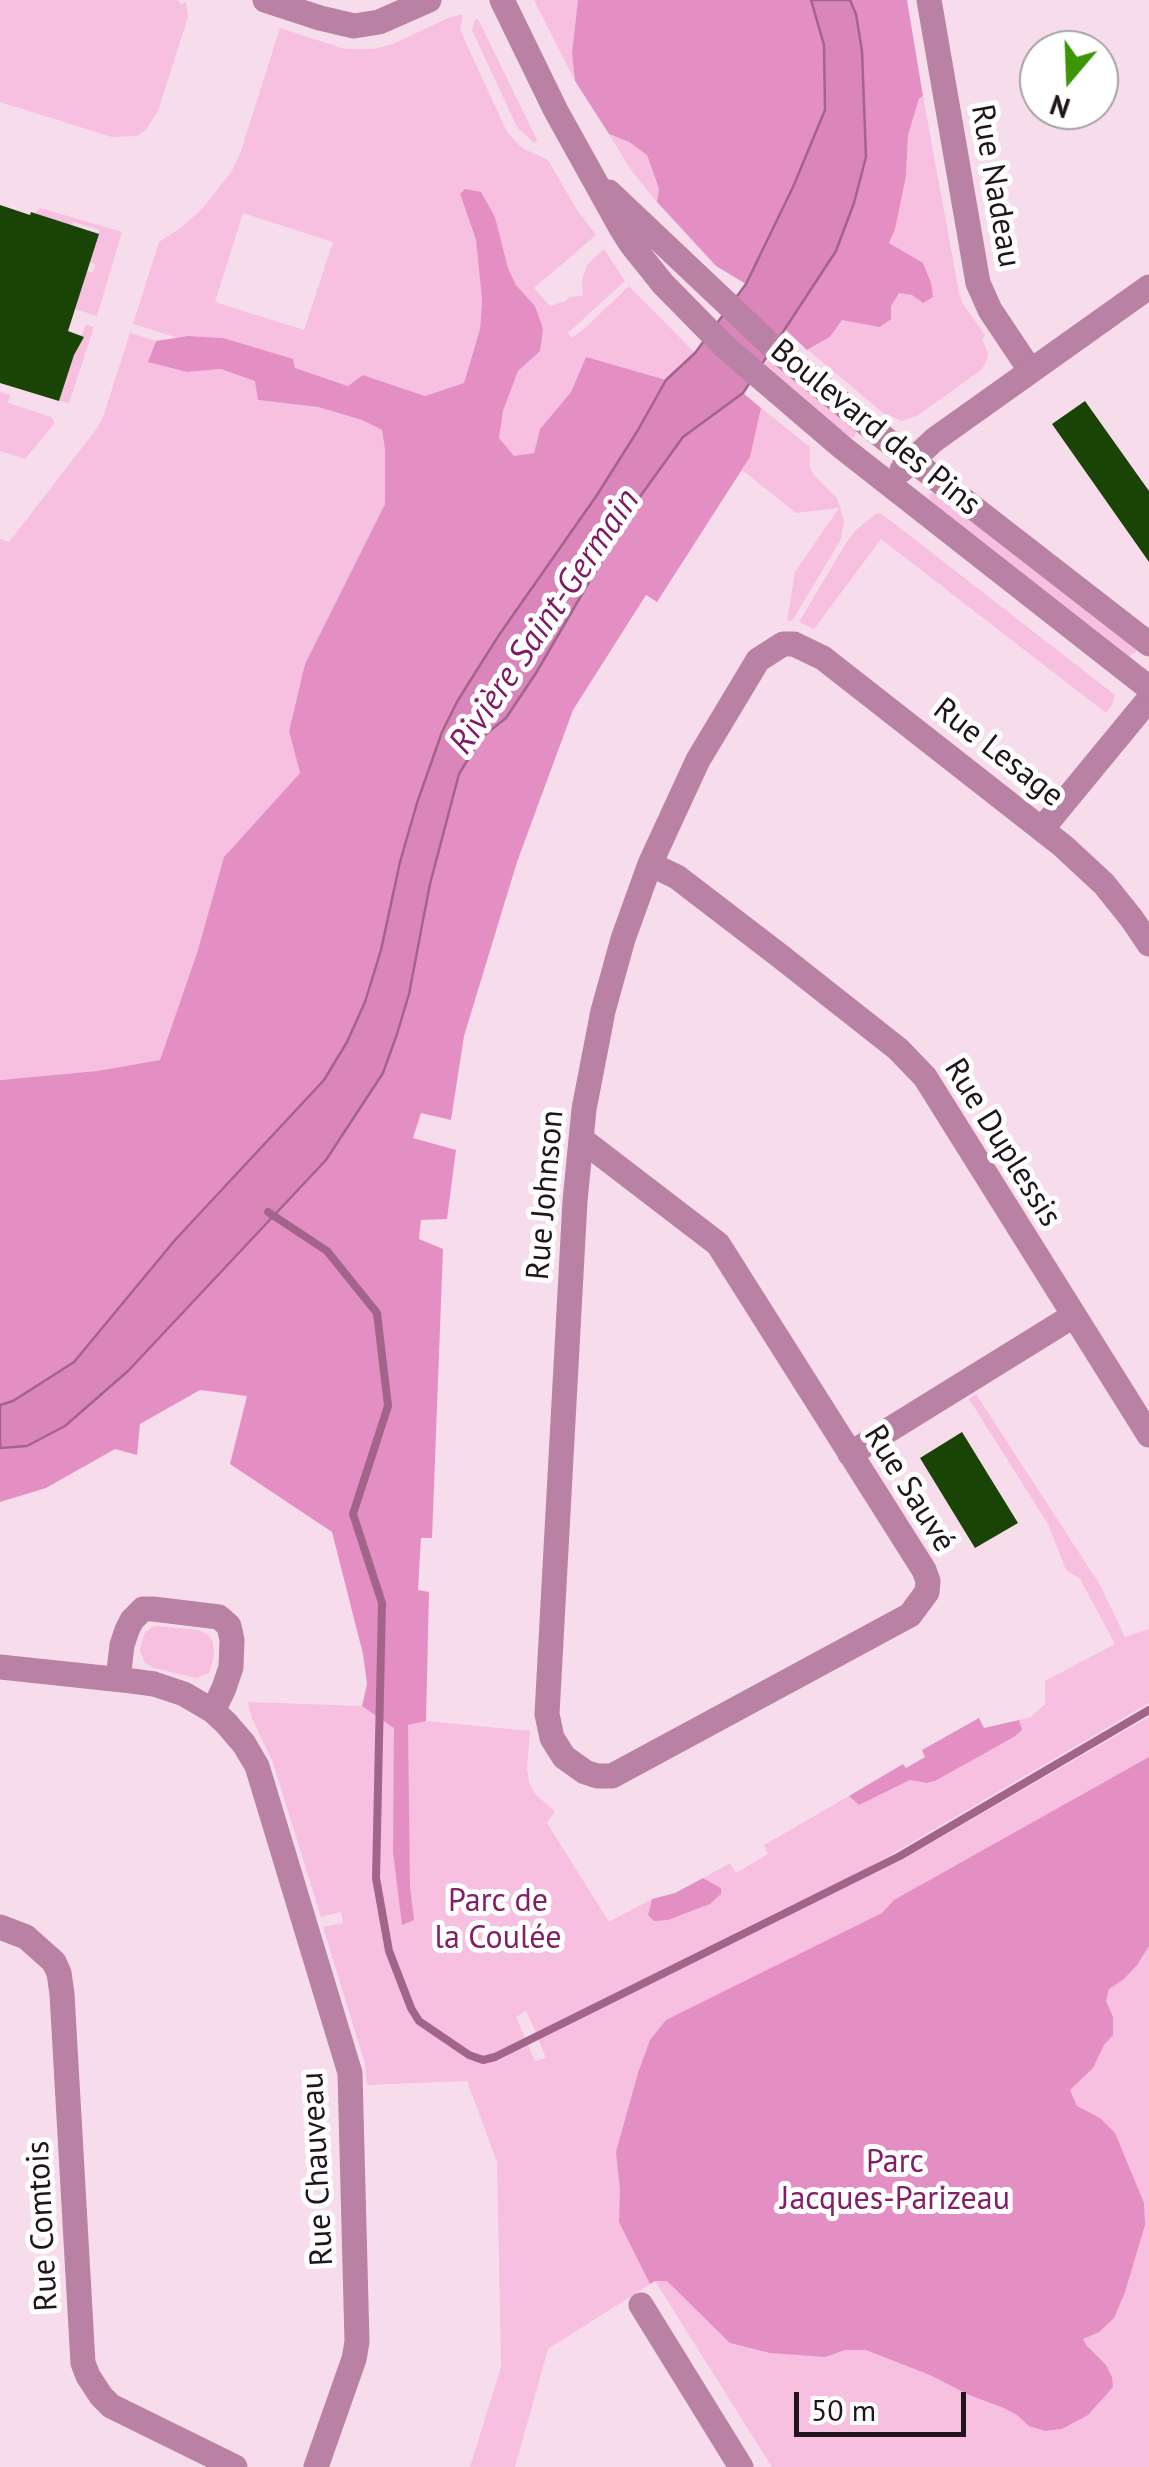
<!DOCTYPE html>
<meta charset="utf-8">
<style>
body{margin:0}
#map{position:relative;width:1149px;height:2467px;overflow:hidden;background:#f7ddec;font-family:"PT Sans",sans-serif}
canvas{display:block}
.north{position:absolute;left:1019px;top:30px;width:100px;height:100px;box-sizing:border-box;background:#fff;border:2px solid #a5a1a4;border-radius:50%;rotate:199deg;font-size:28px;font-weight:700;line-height:40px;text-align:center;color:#1f151b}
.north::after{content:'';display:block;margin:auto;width:35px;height:45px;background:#3d9406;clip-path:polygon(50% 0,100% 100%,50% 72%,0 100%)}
.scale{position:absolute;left:794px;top:2392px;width:172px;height:45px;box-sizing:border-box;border:5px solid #1f151b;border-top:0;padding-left:12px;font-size:30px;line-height:35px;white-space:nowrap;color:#1f151b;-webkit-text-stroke:8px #fff;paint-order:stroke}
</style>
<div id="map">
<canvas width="1149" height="2467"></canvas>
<div class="north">N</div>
<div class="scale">50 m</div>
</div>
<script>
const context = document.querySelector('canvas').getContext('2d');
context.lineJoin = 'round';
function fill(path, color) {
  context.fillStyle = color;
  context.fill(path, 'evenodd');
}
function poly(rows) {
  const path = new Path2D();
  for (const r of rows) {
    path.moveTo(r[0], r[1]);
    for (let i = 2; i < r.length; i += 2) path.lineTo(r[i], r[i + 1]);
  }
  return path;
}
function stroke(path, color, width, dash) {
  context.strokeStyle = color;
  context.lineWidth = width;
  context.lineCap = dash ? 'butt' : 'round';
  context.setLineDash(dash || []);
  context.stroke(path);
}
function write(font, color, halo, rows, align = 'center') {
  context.font = font + ' "PT Sans",sans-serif';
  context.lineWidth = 10;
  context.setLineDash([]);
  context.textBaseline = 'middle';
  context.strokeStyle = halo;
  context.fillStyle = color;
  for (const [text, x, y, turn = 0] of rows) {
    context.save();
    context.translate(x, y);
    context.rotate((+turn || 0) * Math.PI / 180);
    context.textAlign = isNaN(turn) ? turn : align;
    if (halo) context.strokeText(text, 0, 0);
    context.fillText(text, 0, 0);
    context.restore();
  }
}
fill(poly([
 [0,0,178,0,181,4,186,2,188,17,158,111,146,130,137,136,112,137,0,102],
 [534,0,578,0,572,53,575,81],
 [463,14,460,30,507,132,522,148,548,160,577,210,596,235,534,288,550,306,566,301,569,297,583,296,582,281,587,265,604,249,625,281,568,333,572,338,587,326,629,286,695,353,666,380,586,358,571,392,540,429,534,453,514,457,499,438,503,411,518,371,539,351,535,306,516,285,508,268,495,217,460,195,476,240,482,300,480,329,464,383,425,396,363,375,349,386,294,368,223,338,188,336,178,338,133,324,159,242,182,227,203,208,232,171,241,151,280,28,345,49,373,49,393,44,448,18],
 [243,213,333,242,304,330,215,302],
 [478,19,537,140,534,143,517,127,472,30,475,20],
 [923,96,959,293,963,304,985,335,982,339,988,353,987,360,981,370,917,416,902,421,883,413,808,350,830,337,842,320,891,306,898,292,912,295,889,243,906,176,908,135,919,99],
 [609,134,629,142,647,155,659,189,657,202,631,170],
 [40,208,122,232,97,316,75,309,87,271,92,273,96,265,90,262,100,230,73,222,72,226,35,213],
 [86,324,94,327,69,403,59,401,74,355,84,337,81,336],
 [130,333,156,341,149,362,187,372,221,369,256,381,258,400,318,407,362,420,382,430,385,450,385,504,305,664,289,731,300,773,224,857,197,953,160,1060,97,1071,0,1080,0,539,9,542,98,427,104,414],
 [769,360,857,430,854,438,850,437,762,367],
 [0,392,10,395,8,403,51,417,54,421,54,424,25,459,0,451],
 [761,408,810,447,810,466,813,474,837,498,844,521,841,539,792,621,787,621,795,572,839,508,796,513,742,470,750,457],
 [933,492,1136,649,1136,652,1129,656,932,502,929,499,930,494],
 [877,513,882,514,1115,695,1112,705,1106,713,881,539,814,629,799,622,846,543,856,530],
 [976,1394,1100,1585,1125,1637,1149,1629,1149,1703,856,1875,777,1912,536,2033,526,2011,516,2017,535,2061,546,2058,537,2036,900,1861,1149,1717,1149,2467,772,2467,655,2281,548,2349,515,2467,470,2467,501,2367,497,2162,467,2081,367,2085,365,2064,323,1927,343,1923,341,1912,321,1917,273,1763,251,1716,248,1702,362,1706,394,1727,426,1721,530,1731,527,1767,529,1782,535,1794,555,1811,547,1823,609,1922,652,1899,648,1915,668,1920,710,1904,721,1894,721,1888,703,1878,730,1863,736,1873,768,1854,764,1845,849,1796,859,1805,910,1780,927,1783,935,1781,1014,1737,1021,1730,1019,1720,1031,1717,1045,1704,1045,1681,1115,1644,1080,1579,1066,1570,1048,1524,969,1399],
 [158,1626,199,1630,209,1636,213,1642,214,1656,209,1673,196,1678,154,1668,145,1663,140,1651,142,1641,145,1633,152,1627]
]), '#f7bfe0');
fill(poly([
 [578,0,811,0,824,45,825,110,793,187,746,284,716,266,657,202,659,189,647,155,629,142,609,134,575,81,572,53],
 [850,0,907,0,923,96,919,99,908,135,906,176,895,229,889,243,923,263,931,283,933,297,923,303,912,295,899,293,891,306,891,319,880,327,842,320,830,337,807,350,785,329,836,251,856,14],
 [465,189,481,192,495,217,508,268,516,285,535,306,543,329,540,351,518,371,503,411,499,438,514,456,534,453,540,429,571,392,586,357,666,380,638,430,597,495,499,635,458,700,442,732,417,803,400,862,381,950,365,1002,347,1042,324,1080,175,1240,74,1362,12,1401,0,1405,0,1080,97,1071,160,1060,197,953,224,857,300,773,289,731,305,664,385,504,385,450,382,430,362,420,318,407,258,400,255,381,221,369,187,372,148,362,156,341,188,336,223,338,293,359,295,368,348,386,363,375,425,396,464,383,480,329,482,300,476,240,460,194],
 [743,393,761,408,750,457,657,602,646,595,573,710,517,862,464,1036,451,1120,421,1113,413,1138,456,1150,447,1219,421,1220,419,1239,443,1249,432,1538,421,1538,418,1590,429,1592,426,1721,408,1725,410,1887,414,1920,402,1925,393,1852,394,1728,362,1706,367,1684,363,1654,332,1532,230,1464,247,1396,200,1390,140,1424,137,1455,115,1449,46,1488,0,1502,0,1448,27,1445,284,1204,326,1160,383,1073,423,928,430,884,459,774,481,738,506,718,536,673,634,505,683,437],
 [979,1718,984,1728,1019,1720,1022,1730,1014,1737,935,1781,927,1783,910,1780,859,1805,849,1796,903,1764,906,1768,925,1757,922,1750],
 [1149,1757,1149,1946,1137,1965,1124,1979,1109,1989,1106,2001,1113,2017,1113,2035,1104,2045,1093,2068,1070,2090,1077,2106,1100,2118,1115,2133,1144,2203,1145,2225,1125,2292,1114,2318,1099,2332,1083,2339,1087,2346,1106,2365,1112,2377,1113,2387,1088,2415,1062,2429,1045,2431,1029,2426,1017,2415,1004,2408,969,2395,930,2375,866,2350,845,2350,825,2357,770,2353,730,2343,667,2281,655,2281,650,2284,619,2222,620,2190,616,2152,638,2073,650,2040,666,2020,882,1913,894,1900],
 [703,1878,721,1888,721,1894,710,1904,668,1920,654,1921,648,1915,652,1899,675,1893]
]), '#e48fc4');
const water = poly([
 [811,0,850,0,856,14,862,51,866,157,854,203,836,251,743,393,683,437,634,505,536,673,506,718,481,738,459,774,430,884,409,994,397,1034,383,1073,326,1160,128,1371,65,1426,27,1446,0,1448,0,1405,13,1401,74,1362,175,1240,324,1080,347,1042,365,1002,381,950,400,862,417,803,442,732,458,700,499,635,597,495,638,430,666,380,695,353,746,284,793,187,825,110,824,45,811,0]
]);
fill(water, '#db86bb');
stroke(water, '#a3648b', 2.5);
stroke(poly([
 [268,1212,327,1251,377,1313,388,1406,353,1514,382,1603,376,1878,389,1951,411,2008,419,2021,469,2055,483,2060,495,2057,900,1856,1149,1710]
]), '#a3648b', 8);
fill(poly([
 [0,205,30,215,31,212,99,234,68,331,84,337,74,355,59,401,0,383],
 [1085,401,1149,491,1149,562,1052,424],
 [962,1432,1018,1523,975,1548,920,1458]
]), '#1a4306');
stroke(poly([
 [265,0,320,18,354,26,379,22,429,0],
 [929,0,978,283,990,310,1030,370],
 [1042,829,1149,699],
 [650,864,677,877,780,956,898,1049,925,1077,1149,1435],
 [581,1139,718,1244,924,1570,928,1581,927,1592,910,1615,612,1776,597,1776,585,1772,564,1757,552,1738,547,1714,575,1201,584,1109,603,1011,623,939,650,864,698,760,758,660,783,644,794,644,823,658,1063,846,1104,884,1132,919,1149,944],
 [850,1454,1073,1316],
 [0,1667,132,1681,154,1684,184,1694,213,1711,226,1723,244,1744,257,1766,350,2073,357,2342,354,2359,316,2467],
 [118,1679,122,1645,127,1630,132,1620,143,1609,153,1609,219,1617,229,1626,232,1640,231,1667,224,1688,213,1711],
 [0,1927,26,1937,54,1962,59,1973,62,1994,83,2363,88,2376,101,2396,111,2406,235,2467],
 [641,2305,741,2467]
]), '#b981a3', 25);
stroke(poly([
 [502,0,556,111,621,228,631,244,663,284,725,347,843,448,1149,688],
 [609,192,775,349,894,446,1149,644],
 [902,470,934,440,1149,287]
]), '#b981a3', 25);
write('32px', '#1f151b', '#fff', [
 ["Rue Nadeau",995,186,80],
 ["Boulevard des Pins",875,428,39],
 ["Rue Lesage",998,753,38],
 ["Rue Duplessis",1002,1143,58],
 ["Rue Johnson",546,1195,-85],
 ["Rue Sauvé",909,1489,58],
 ["Rue Chauveau",318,2169,-93],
 ["Rue Comtois",43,2226,-93]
]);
write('32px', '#832065', '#fff', [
 ["Parc de",498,1902],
 ["la Coulée",498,1939],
 ["Parc",895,2163],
 ["Jacques-Parizeau",895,2200]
]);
write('italic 35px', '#7f1b62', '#fff', [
 ["Rivière Saint-Germain",545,622,-56]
]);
</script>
